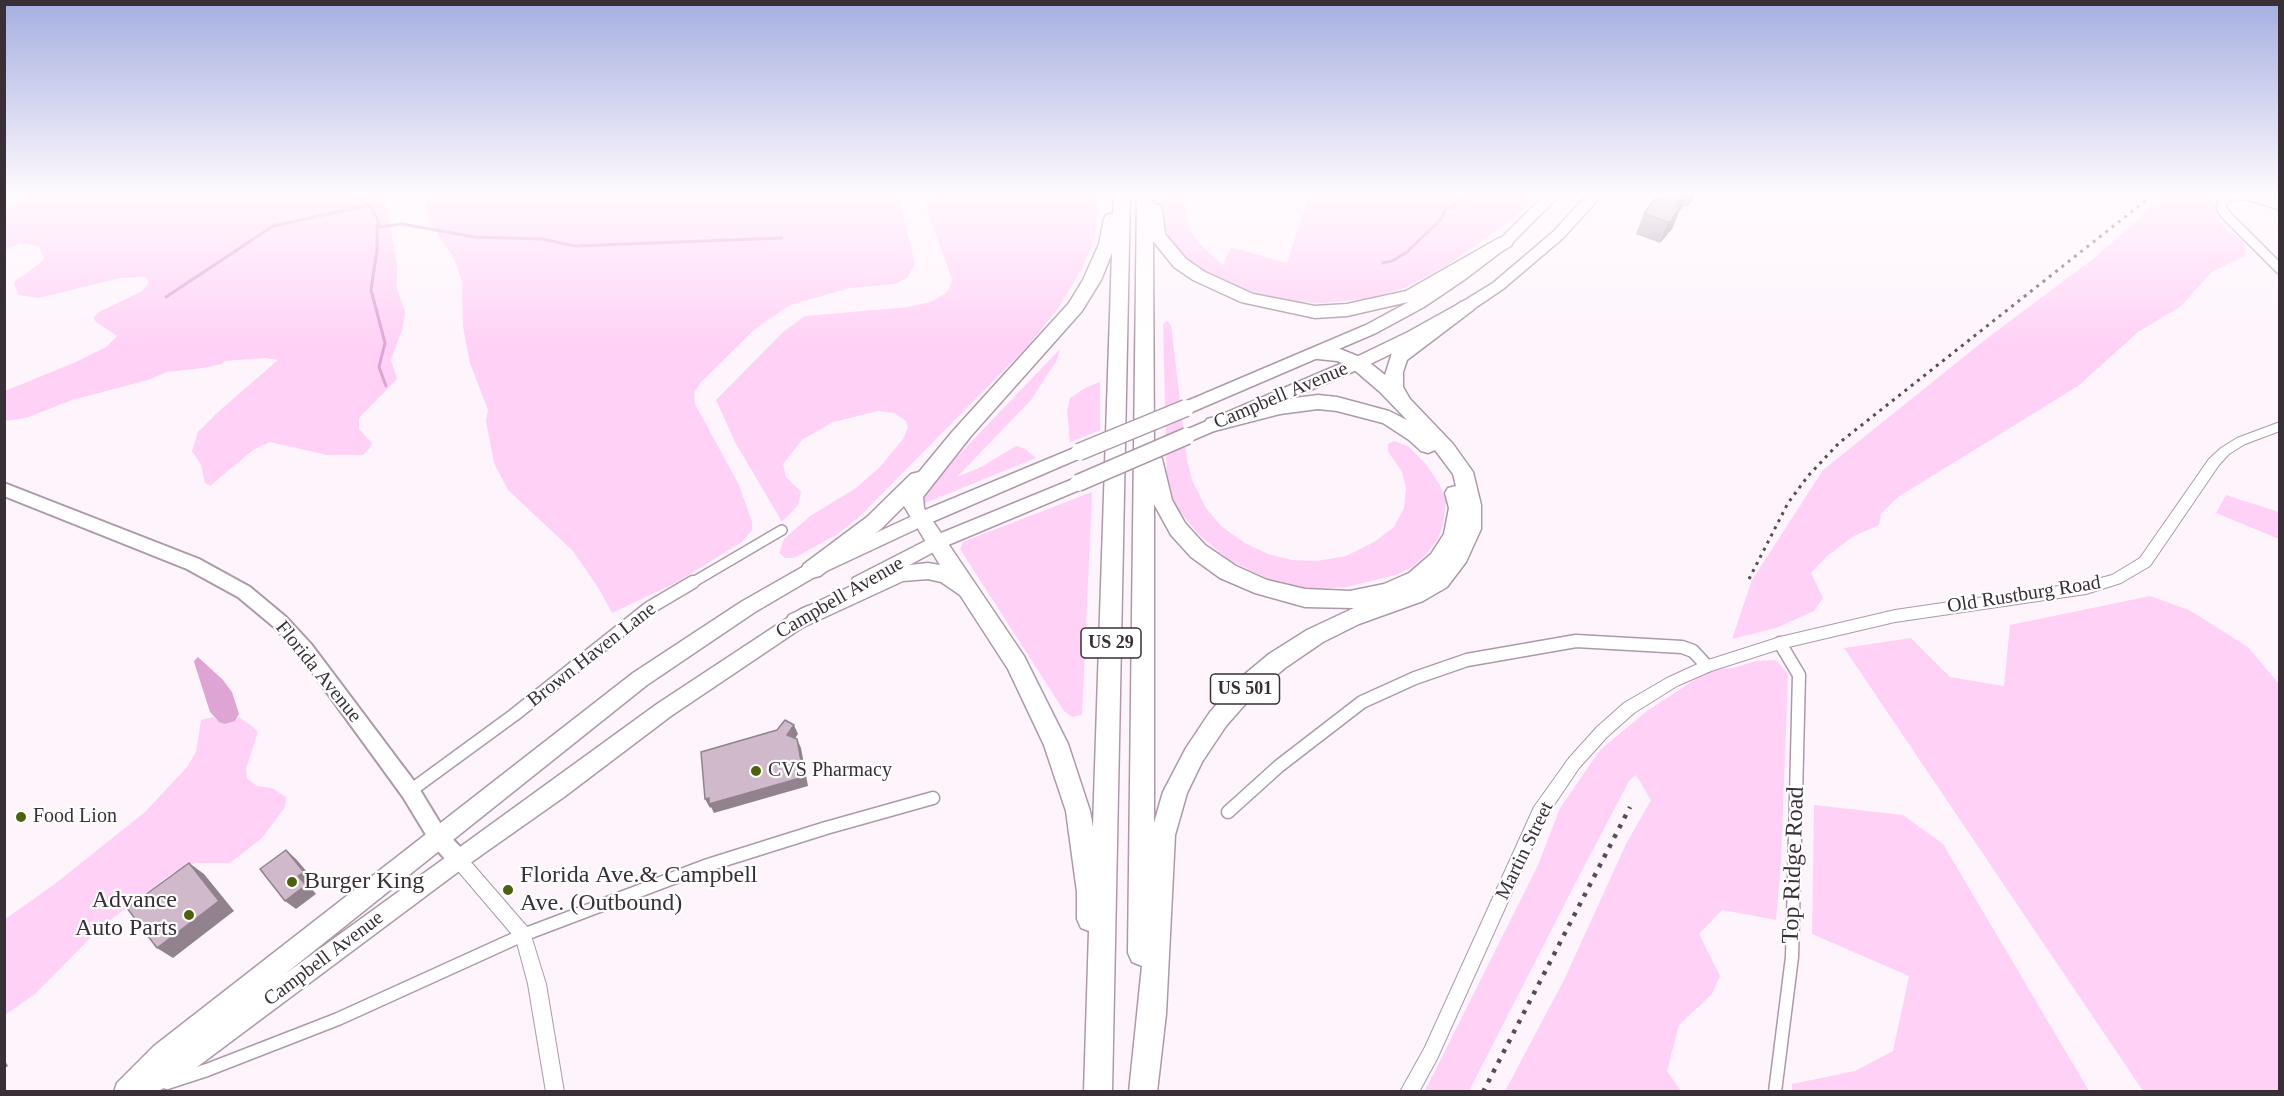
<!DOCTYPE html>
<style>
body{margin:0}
#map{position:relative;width:2284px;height:1096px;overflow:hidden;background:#fef5fc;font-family:Georgia,serif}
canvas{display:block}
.frame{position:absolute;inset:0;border:6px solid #393037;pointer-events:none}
</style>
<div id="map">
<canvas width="2284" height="1096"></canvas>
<div class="frame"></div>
</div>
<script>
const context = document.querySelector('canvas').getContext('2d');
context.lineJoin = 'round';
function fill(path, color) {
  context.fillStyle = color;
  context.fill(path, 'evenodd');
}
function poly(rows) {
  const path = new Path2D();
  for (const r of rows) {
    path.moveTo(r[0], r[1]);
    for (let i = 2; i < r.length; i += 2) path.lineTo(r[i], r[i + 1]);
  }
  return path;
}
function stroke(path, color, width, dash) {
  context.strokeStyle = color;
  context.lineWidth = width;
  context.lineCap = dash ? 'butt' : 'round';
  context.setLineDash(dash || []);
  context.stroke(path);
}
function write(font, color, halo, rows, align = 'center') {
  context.font = font + ' Georgia,serif';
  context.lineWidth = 4.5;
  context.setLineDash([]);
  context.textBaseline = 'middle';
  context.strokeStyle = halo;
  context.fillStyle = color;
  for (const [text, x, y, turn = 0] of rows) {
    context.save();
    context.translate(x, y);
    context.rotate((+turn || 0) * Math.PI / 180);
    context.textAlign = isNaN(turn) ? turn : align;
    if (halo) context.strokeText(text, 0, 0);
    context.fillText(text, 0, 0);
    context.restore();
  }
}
fill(poly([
 [29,194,384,194,397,264,397,288,405,312,403,327,391,360,397,379,359,418,359,429,372,443,369,449,363,455,327,455,270,442,253,450,210,486,205,483,201,465,192,451,198,432,218,412,278,360,265,358,224,361,222,364,203,368,167,372,148,380,72,400,26,418,5,421,5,391,76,362,106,347,117,336,95,321,94,317,99,312,142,291,147,285,148,280,144,277,120,278,39,298,18,295,14,282,41,262,44,258,39,246,20,243,5,250,5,206],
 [428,194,901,194,901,206,915,264,907,278,895,284,850,288,790,305,755,329,701,382,694,393,695,404,739,485,752,522,752,530,742,542,677,582,612,613,599,589,573,551,508,490,494,463,486,421,488,410,470,363,463,327,462,281,454,259,428,219,425,206],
 [930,194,1100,195,1093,243,1083,267,1059,307,1027,347,858,518,836,535,794,558,785,558,779,553,784,539,810,516,856,488,880,467,903,439,908,427,906,421,894,413,878,411,833,422,802,440,783,464,786,477,801,492,798,505,782,522,735,442,716,400,783,332,805,316,908,307,930,302,943,295,949,289,952,279,926,207],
 [1161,194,1183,194,1190,230,1202,246,1223,265,1231,247,1287,263,1309,194,1540,194,1515,217,1446,266,1405,288,1366,299,1322,303,1283,301,1255,294,1212,275,1185,257,1169,238,1162,216],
 [2162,194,2210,194,2222,227,2242,240,2247,255,2212,272,2181,306,2138,332,2078,386,1898,497,1881,514,1879,525,1854,536,1827,556,1811,573,1823,598,1814,611,1776,628,1732,639,1752,580,1823,470,1986,339,2094,258,2138,220],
 [1167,321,1171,325,1187,460,1192,480,1206,508,1221,526,1245,543,1268,554,1292,560,1317,561,1346,556,1374,542,1394,527,1404,508,1406,488,1402,472,1388,451,1388,444,1394,441,1408,446,1425,463,1440,485,1446,501,1443,524,1438,539,1427,553,1412,567,1396,575,1346,587,1321,589,1293,587,1266,578,1229,560,1200,536,1177,508,1167,487,1163,324],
 [1060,349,1057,360,1031,400,957,477,981,467,1016,446,1024,448,1036,458,925,503,922,497,926,489],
 [1100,382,1100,430,1070,442,1067,410,1070,398,1087,387],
 [1092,492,1082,715,1072,717,1064,711,960,549,963,542,970,539],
 [2226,495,2279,512,2279,539,2216,513],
 [2150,596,2189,610,2248,647,2279,684,2279,1091,2143,1091,1844,648,1911,638,1950,677,2004,686,2010,625],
 [1776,660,1788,674,1781,862,1776,920,1722,910,1699,934,1720,976,1712,994,1679,1025,1667,1071,1681,1091,1505,1091,1564,980,1626,844,1651,800,1636,775,1629,781,1578,878,1469,1091,1425,1091,1538,865,1560,808,1600,750,1647,711,1697,678,1718,669,1733,668,1756,661],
 [213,717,219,722,235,721,239,717,253,727,258,732,246,769,247,778,257,786,272,788,286,797,285,807,262,838,230,863,195,863,171,874,100,928,35,994,5,1015,4,920,56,883,145,812,187,767,196,752,201,720],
 [1814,805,1903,815,1943,844,2089,1091,1792,1091,1792,1084,1855,1071,1893,1051,1909,976,1812,934]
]), '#ffd1f6');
fill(poly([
 [198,657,223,680,232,692,239,714,235,721,225,724,219,722,210,712,195,665,194,661]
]), '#dea5d4');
stroke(poly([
 [361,194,359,198,369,204,377,218],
 [377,218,379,227,402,224,475,237,542,239,575,246,782,238],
 [377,225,377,250,371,290,385,343,379,367,386,386],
 [1383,263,1392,261,1407,252,1441,219,1446,209,1453,207,1460,194],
 [166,297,273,226,369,205]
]), '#dea5d4', 3);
const minorFar1 = poly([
 [2280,205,2250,196,2233,194,2224,199,2221,207,2225,214,2280,269],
 [690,584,782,530]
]);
const minor = poly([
 [410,791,514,715,649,608,693,582],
 [1228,812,1279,766,1362,702,1415,678,1467,660,1576,641,1682,647,1693,651,1707,666],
 [167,1083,207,1070,338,1019,523,935,705,866,826,828,933,798],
 [1775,1092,1792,957,1799,675,1780,643]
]);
const tertiary = poly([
 [2280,422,2280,431,2245,444,2229,454,2219,465,2150,566,2121,583,2086,594,1895,622,1780,649,1711,671,1677,686,1634,713,1607,737,1579,768,1546,817,1437,1059,1419,1092,1400,1092,1425,1047,1534,807,1569,758,1597,727,1624,703,1667,678,1702,662,1780,637,1895,610,2086,582,2112,575,2140,558,2209,459,2221,448,2237,438,2280,422],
 [458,851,464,854,529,929,546,984,564,1092,546,1092,528,984,516,939,452,864,450,859,452,854,458,851]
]);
const secondary = poly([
 [4,483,199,559,250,587,286,617,311,644,417,785,445,831,465,852,468,859,465,866,458,868,451,866,431,843,403,797,299,654,274,627,238,597,187,569,4,496,4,483]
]);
const primary = poly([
 [919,513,925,515,928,520,925,525,818,575,755,612,647,685,285,974,657,704,801,609,808,606,815,609,817,614,815,619,671,716,564,797,466,866,189,1073,157,1092,114,1092,117,1083,154,1046,633,673,741,602,806,565,919,513],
 [935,536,941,538,944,543,941,548,867,588,860,590,853,588,851,583,853,578,935,536]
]);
const trunk = poly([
 [1546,194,1561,194,1510,245,1464,280,1424,307,1376,333,1192,412,1180,412,1178,408,1180,404,1366,325,1414,299,1454,274,1500,239,1546,194],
 [1588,194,1603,194,1563,238,1503,289,1472,310,1420,340,1364,367,1193,440,1181,440,1179,436,1181,432,1352,359,1408,332,1462,302,1493,283,1553,232,1588,194],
 [1079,446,1085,448,1087,452,1085,456,925,525,919,527,913,525,910,520,913,515,1079,446],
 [1078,477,1084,478,1087,483,1084,488,941,548,935,550,929,548,926,543,929,538,1078,477]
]);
const motorway = poly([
 [1114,194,1130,194,1112,1092,1084,1092,1089,931,1081,928,1077,919,1077,892,1066,811,1044,745,1008,669,960,595,941,582,928,579,903,581,797,630,789,627,786,621,789,615,892,567,928,563,940,565,904,506,881,529,820,576,812,578,804,576,801,570,804,564,867,517,911,474,919,472,952,432,1069,303,1083,280,1099,244,1104,219,1106,215,1113,214,1114,194],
 [1112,253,1093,827,1090,811,1068,744,1024,656,924,508,923,497,971,436,1082,311,1101,280,1112,253],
 [1137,194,1153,194,1153,204,1160,205,1162,209,1165,234,1186,259,1205,272,1253,294,1315,306,1347,304,1406,291,1499,238,1505,237,1511,238,1513,242,1511,246,1417,300,1347,316,1315,318,1241,302,1193,280,1174,267,1153,241,1154,452,1159,454,1162,459,1172,500,1185,523,1205,545,1236,566,1267,580,1305,589,1350,591,1384,584,1409,573,1431,554,1444,534,1449,508,1445,493,1448,488,1456,486,1453,474,1435,450,1428,453,1421,451,1409,440,1383,423,1337,411,1318,409,1280,414,1214,431,1207,429,1204,424,1207,419,1280,400,1318,395,1337,397,1389,411,1407,420,1380,392,1351,367,1337,361,1308,358,1306,354,1308,350,1315,348,1340,349,1365,359,1385,375,1392,353,1461,302,1467,300,1473,302,1476,306,1473,310,1407,360,1403,372,1403,387,1410,399,1453,444,1473,472,1481,505,1481,529,1466,562,1447,587,1423,601,1359,624,1323,642,1285,668,1255,693,1226,726,1202,762,1187,793,1175,835,1166,1014,1157,1092,1129,1092,1142,966,1132,962,1128,953,1137,194],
 [1154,504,1171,535,1191,557,1220,578,1255,593,1305,607,1354,608,1307,630,1269,654,1239,679,1210,712,1186,748,1163,792,1154,823,1154,504]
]);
stroke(minorFar1, '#ad99a9', 12);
stroke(minor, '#ad99a9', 15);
stroke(tertiary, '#ad99a9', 2);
stroke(secondary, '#ad99a9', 4);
stroke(primary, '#ad99a9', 3);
stroke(trunk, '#ad99a9', 3);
stroke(motorway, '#ad99a9', 3);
stroke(minorFar1, '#fff', 9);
stroke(minor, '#fff', 12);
fill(tertiary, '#fff');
fill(secondary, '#fff');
fill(primary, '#fff');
fill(trunk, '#fff');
fill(motorway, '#fff');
stroke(poly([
 [4,200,17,194],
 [1749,579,1788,503,1808,476,1839,443,2154,194]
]), '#564d54', 3, [3, 5]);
stroke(poly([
 [1483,1092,1630,807]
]), '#564d54', 4.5, [4, 7]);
const trunkBridge = poly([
 [1079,452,1186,408],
 [1078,483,1187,436]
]);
stroke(trunkBridge, '#ad99a9', 19, []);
stroke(trunkBridge, '#fff', 16);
fill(poly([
 [1665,194,1697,194,1687,207,1683,206,1679,212,1672,229,1660,243,1636,234,1644,213,1660,201]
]), '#b29fae');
fill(poly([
 [1684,194,1688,194,1683,206,1679,212,1672,229,1660,243,1674,206],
 [1692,194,1697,194,1687,207],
 [794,725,798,734,791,744,787,735],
 [797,739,801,748,808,786,714,813,711,807,710,808,705,799],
 [286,850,296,859,314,880,308,884,316,894,296,909,285,901,298,876],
 [189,863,204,874,234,911,173,958,157,948],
 [4,1059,8,1066,4,1069]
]), '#91828d');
const building = poly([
 [1665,194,1684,194,1674,206,1680,208,1669,223,1644,213,1655,199,1660,201,1665,194],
 [785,720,794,725,787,735,797,739,804,777,709,804,709,798,705,799,701,752,777,730,785,720],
 [286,850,304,872,298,876,306,885,285,901,260,869,286,850],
 [189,863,219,901,157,948,127,908,189,863]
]);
fill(building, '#cfb9ca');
stroke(building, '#91828d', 1.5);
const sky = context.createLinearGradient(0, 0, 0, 347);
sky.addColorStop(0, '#a4aee0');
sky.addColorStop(0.56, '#fffafe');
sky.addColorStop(1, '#fffafe00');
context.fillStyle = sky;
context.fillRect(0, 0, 2284, 347);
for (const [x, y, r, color] of [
 [756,771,6,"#4e620c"],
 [21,817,6,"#4e620c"],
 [292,882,6,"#4e620c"],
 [508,890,6,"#4e620c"],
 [189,915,6,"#4e620c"]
]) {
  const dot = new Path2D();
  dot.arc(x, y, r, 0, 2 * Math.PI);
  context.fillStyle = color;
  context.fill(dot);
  stroke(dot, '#fff', 2);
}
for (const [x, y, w] of [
 [1111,643,60],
 [1245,689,69]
]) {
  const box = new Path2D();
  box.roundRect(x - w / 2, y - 15, w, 30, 4.5);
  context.fillStyle = '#fff';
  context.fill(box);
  stroke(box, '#393037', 1.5);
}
write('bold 18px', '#393037', null, [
 ["US 29",1111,643],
 ["US 501",1245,689]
]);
write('20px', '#393037', '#fff', [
 ["Campbell Avenue",1281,396,-23],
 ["Old Rustburg Road",2024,595,-9],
 ["Campbell Avenue",840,598,-30],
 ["Brown Haven Lane",592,655,-38],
 ["Florida Avenue",318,672,51],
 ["Martin Street",1525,851,-64],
 ["Campbell Avenue",324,959,-37]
]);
write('20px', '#393037', '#fff', [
 ["CVS Pharmacy",768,771],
 ["Food Lion",33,817]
], 'left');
write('24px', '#393037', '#fff', [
 ["Top Ridge Road",1794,865,-88]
]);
write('24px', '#393037', '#fff', [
 ["Florida Ave.& Campbell",520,876],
 ["Ave. (Outbound)",520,904],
 ["Burger King",304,882],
 ["Advance",177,901,"right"],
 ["Auto Parts",177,929,"right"]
], 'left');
</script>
